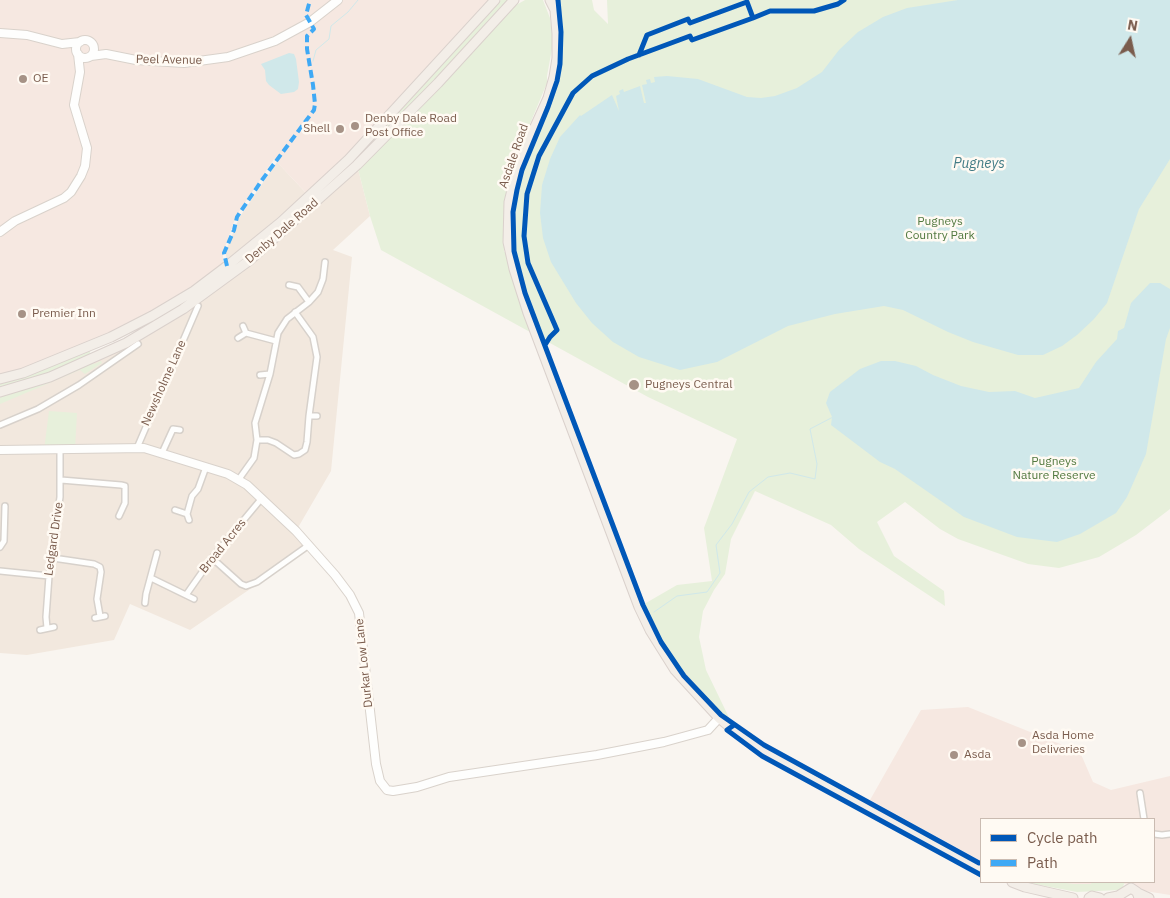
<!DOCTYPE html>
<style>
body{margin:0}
#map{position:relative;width:1170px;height:898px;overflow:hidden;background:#f9f5f0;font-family:"IBM Plex Sans",sans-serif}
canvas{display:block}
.legend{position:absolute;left:980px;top:818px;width:175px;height:65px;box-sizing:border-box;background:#fffaf3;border:1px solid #cabbb1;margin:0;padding:6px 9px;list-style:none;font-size:15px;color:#7a5c4d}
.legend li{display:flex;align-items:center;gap:10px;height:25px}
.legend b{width:25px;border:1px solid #cabbb1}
.north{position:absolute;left:1105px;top:15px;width:50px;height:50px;-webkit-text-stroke:4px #fffaf3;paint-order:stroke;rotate:10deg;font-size:14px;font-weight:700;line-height:20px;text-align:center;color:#7a5c4d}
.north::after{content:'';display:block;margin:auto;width:18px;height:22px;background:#7a5c4d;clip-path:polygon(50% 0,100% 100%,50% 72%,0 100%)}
</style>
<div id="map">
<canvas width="1170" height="898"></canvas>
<ul class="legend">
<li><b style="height:6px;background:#0057b8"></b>Cycle path</li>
<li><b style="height:6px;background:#3fa9f5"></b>Path</li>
</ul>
<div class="north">N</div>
</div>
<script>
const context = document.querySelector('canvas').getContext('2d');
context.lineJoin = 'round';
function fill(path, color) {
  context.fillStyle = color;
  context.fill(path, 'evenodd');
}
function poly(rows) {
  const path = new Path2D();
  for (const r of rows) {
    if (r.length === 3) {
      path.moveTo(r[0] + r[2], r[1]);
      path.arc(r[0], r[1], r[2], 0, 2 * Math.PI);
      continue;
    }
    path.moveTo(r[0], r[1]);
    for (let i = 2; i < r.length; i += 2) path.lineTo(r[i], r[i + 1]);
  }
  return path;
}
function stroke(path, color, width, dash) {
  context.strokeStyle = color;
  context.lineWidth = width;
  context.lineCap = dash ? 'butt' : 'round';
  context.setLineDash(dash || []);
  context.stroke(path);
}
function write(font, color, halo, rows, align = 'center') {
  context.font = font + ' "IBM Plex Sans",sans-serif';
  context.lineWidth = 5;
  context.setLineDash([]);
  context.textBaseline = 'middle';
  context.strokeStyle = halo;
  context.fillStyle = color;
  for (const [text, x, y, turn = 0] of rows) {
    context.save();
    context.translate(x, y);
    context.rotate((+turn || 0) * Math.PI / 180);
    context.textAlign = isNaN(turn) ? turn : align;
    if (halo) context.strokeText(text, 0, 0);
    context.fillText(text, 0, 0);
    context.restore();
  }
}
fill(poly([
 [277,162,306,193,228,261,225,253,239,218],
 [357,165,370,216,333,250,352,257,331,471,296,531,309,545,256,585,190,630,130,604,114,640,27,655,0,653,0,392,126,343]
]), '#f2e8de');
fill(poly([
 [0,0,495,0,309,196,274,159,236,216,223,253,223,263,194,291,152,316,0,379],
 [968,707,1080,752,1093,782,1111,790,1170,776,1170,895,1145,891,1138,887,1124,884,1078,886,1049,882,1154,882,1154,819,981,819,981,861,870,800,921,710]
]), '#f6e8e1');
fill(poly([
 [501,0,510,0,420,97,351,165,277,232,444,61],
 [525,0,543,0,550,18,553,43,547,76,547,83,522,143,509,177,505,204,504,252,510,253,509,202,554,77,552,0,592,0,594,10,608,24,607,0,1170,0,1170,509,1136,535,1099,557,1059,568,1028,564,958,539,940,529,905,502,877,522,894,556,944,591,945,606,859,549,831,525,755,491,731,539,725,574,714,590,703,611,699,637,706,670,736,732,692,689,639,607,677,585,712,581,704,528,737,439,648,397,381,250,370,216,357,165,502,13],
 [91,349,89,356,65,366,27,381,0,388,0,382],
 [92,361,94,364,101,361,102,363,85,374,80,370,0,404,0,396],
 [49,411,77,413,75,449,44,450],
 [1024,882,1057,882,1074,884,1091,884,1092,882,1125,882,1122,889,1119,890,1077,892]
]), '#e7f0db');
fill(poly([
 [958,0,1170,0,1170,159,1139,209,1107,303,1094,319,1077,335,1062,346,1043,355,1018,355,973,342,948,332,903,310,884,306,835,314,788,326,717,362,680,370,639,357,613,342,592,323,576,303,551,262,543,238,540,213,542,185,550,159,560,137,580,115,581,116,612,95,619,111,616,96,620,94,619,91,623,89,624,92,640,86,644,103,646,103,642,85,647,84,646,80,650,79,651,83,655,82,654,77,667,76,698,79,747,97,761,98,775,96,797,88,822,72,839,50,858,32,883,17,907,8],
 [289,53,294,54,296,59,299,82,298,89,294,92,281,94,269,85,266,81,265,70,261,64],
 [1150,283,1160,283,1170,289,1170,328,1166,339,1146,454,1127,497,1116,513,1080,534,1057,542,1017,537,964,517,895,469,880,462,831,425,832,417,826,403,830,392,860,369,881,361,895,361,916,366,933,375,961,386,989,392,1015,391,1035,398,1079,388,1096,362,1117,339,1118,331,1124,328,1131,303]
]), '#d0e8ea');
stroke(poly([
 [313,61,316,50,329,39,331,26,348,12,358,0],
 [654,612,677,596,707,592,720,573,716,545,732,524,749,492,768,477,790,473,815,479,817,464,810,429,833,417]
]), '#d0e8ea', 1);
const street = poly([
 [289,285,298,287,309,302],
 [246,333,276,341],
 [238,338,246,333,243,326],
 [260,375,270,374],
 [309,416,317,416],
 [0,425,38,409,79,385,138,344],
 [257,440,268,440,276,443,294,455,299,454,305,450,307,442,309,416,317,357,313,337,295,312],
 [137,448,198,306],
 [162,453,173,429,180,430],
 [239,479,254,458,257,440,255,423,270,374,278,333,287,319,309,302,318,292,323,279,325,262],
 [61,480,121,485,125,486,125,503,119,516],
 [175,510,187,514],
 [189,520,187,514,192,496,198,489,206,467],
 [0,547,4,541,5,506],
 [53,558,94,564,100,567,101,572,97,599,100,616],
 [212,558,241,584,246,586,257,582,309,545],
 [0,571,49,576],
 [151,578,194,599],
 [186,595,212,558,262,498],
 [145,603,146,594,157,553],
 [95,618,105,616],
 [47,628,46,617,49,576,60,497,60,449],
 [40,630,54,627],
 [1140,793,1144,819],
 [1154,834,1162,835,1170,834]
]);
const secondary = poly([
 [0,33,27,35,62,44,80,42],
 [85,49,9],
 [91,56,106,54,136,60,184,63,228,57,275,41,310,22,338,0],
 [0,232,15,221,64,198,71,192,81,176,85,166,87,148,74,105,80,72,78,54],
 [0,450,144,448,228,474,247,485,296,531,335,575,350,595,359,613,376,764,380,781,387,790,393,791,417,787,449,777,597,755,664,742,708,730,719,718]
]);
const primary = poly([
 [550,0,555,10,557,34,557,58,554,77,548,98,528,142,515,178,509,202,508,242,514,269,528,313,639,607,650,630,675,670,719,718,736,732,806,776,981,869],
 [0,379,23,373,111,337,152,316,194,291,227,266,281,222,349,159,495,0],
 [0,392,50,377,126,343,183,309,250,260,357,165,438,83,514,0],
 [1012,882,1025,887,1073,898],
 [1138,893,1149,898],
 [1089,898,1092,896,1100,898],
 [1108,898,1118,896,1131,888,1137,892,1139,898]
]);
stroke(street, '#d7d1cb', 8);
stroke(secondary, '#d9d2cb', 10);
stroke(primary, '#dad1cc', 11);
stroke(street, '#fefefd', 5);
stroke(secondary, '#fefefd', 8);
stroke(primary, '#f3eee8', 9);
stroke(poly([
 [227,266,224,253,234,230,237,217,262,180,314,110,315,104,313,85,307,49,307,36,314,29,306,15,310,0]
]), '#3fa9f5', 4, [8, 4]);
stroke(poly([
 [558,0,561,32,560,64,557,81,548,107,522,170,517,190,513,212,514,251,525,293,643,605,661,642,684,676,721,715,764,745,979,863],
 [753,18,770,11,814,11,838,4,844,0],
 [545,345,550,337,557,330,528,263,524,236,527,194,539,156,573,93,592,76,628,59,690,36,692,40,753,18,747,2,690,23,688,19,647,35,639,55],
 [734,725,727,730,762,756,981,875]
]), '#0057b8', 5);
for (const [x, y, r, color] of [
 [23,79,5,"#a69286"],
 [355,126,5,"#a69286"],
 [340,129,5,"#a69286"],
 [22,314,5,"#a69286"],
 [634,385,6,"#a69286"],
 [1022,743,5,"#a69286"],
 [954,755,5,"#a69286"]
]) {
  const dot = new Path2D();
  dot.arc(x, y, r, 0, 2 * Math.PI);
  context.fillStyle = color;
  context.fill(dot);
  stroke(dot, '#fffaf3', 2);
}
write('12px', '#7a5c4d', '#fffaf3', [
 ["Peel Avenue",169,60,1],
 ["Asdale Road",514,156,-71],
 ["Denby Dale Road",282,231,-41],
 ["Newsholme Lane",164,383,-66],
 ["Ledgard Drive",54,539,-82],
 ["Broad Acres",223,546,-51],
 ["Durkar Low Lane",364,663,-96]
]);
write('12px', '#7a5c4d', '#fffaf3', [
 ["OE",33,79],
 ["Denby Dale Road",365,119],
 ["Post Office",365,133],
 ["Shell",330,129,"right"],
 ["Premier Inn",32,314],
 ["Pugneys Central",645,385],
 ["Asda Home",1032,736],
 ["Deliveries",1032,750],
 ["Asda",964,755]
], 'left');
write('12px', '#537a41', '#fffaf3', [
 ["Pugneys",940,222],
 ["Country Park",940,236],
 ["Pugneys",1054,462],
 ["Nature Reserve",1054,476]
]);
write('italic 14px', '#437c86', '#fffaf3', [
 ["Pugneys",979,164]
]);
</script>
